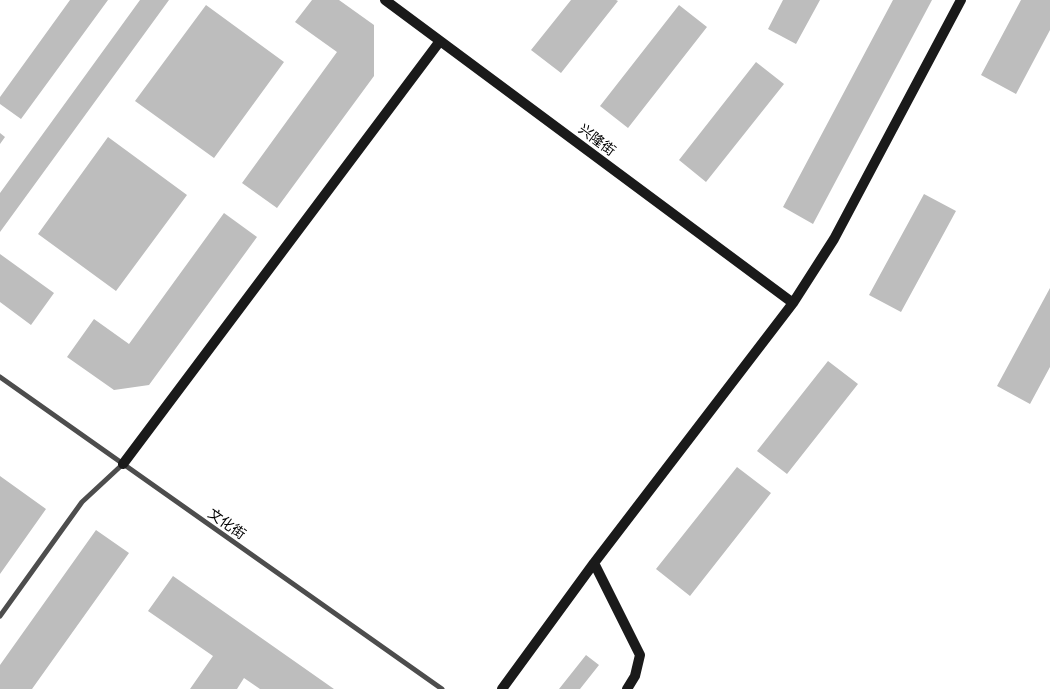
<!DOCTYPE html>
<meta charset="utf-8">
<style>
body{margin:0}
canvas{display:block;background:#fff}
</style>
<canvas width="1050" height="689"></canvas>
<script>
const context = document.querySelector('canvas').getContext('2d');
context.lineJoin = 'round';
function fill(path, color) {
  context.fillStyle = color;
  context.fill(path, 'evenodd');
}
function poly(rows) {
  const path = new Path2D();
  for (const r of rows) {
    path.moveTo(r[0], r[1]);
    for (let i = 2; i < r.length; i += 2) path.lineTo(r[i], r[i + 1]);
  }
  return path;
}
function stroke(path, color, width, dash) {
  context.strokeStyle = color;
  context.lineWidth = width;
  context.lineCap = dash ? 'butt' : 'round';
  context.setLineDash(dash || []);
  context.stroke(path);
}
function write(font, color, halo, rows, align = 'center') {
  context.font = font + ' Barlow,"Noto Sans SC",sans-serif';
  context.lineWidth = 4;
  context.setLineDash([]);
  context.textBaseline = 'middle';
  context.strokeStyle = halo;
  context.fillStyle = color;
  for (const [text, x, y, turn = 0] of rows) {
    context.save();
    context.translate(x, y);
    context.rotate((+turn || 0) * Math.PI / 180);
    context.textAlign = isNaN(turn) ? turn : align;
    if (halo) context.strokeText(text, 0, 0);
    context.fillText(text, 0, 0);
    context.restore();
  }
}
fill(poly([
 [70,0,108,0,21,119,0,104,0,97],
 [140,0,169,0,0,232,0,193],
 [312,0,339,0,374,25,374,76,277,208,242,183,337,52,295,22],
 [571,0,616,0,618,1,561,73,531,50],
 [783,0,820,0,796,44,768,29],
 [893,0,932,0,813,224,783,207],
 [1021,0,1050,0,1050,30,1016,94,981,75],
 [206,5,284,62,214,158,135,101],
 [679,5,707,27,628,128,600,106],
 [756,62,784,84,706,182,679,160],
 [0,133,5,137,0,144],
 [108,137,187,195,116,291,38,234],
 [924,194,956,211,901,312,869,295],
 [224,213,257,237,149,385,114,390,67,357,94,319,129,344],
 [0,254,54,293,31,325,0,302],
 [1050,288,1050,367,1030,404,997,386],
 [828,361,858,384,787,474,757,451],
 [737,467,771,493,690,596,656,569],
 [0,476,46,509,0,574],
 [96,530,129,553,32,689,0,689,0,665],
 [173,576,334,689,260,689,244,678,237,689,190,689,213,656,148,611],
 [586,655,599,665,580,689,559,689]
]), '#bdbdbd');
stroke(poly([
 [0,377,442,689],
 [0,616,82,502,123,464]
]), '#4d4d4d', 5);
stroke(poly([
 [385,0,793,303],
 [123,464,440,41],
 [594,563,640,655,635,676,627,689],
 [502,689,594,563,793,303,834,239,961,0]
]), '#1a1a1a', 10);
write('14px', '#000', '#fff', [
 ["兴隆街",597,140,37],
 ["文化街",227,524,35]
]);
</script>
